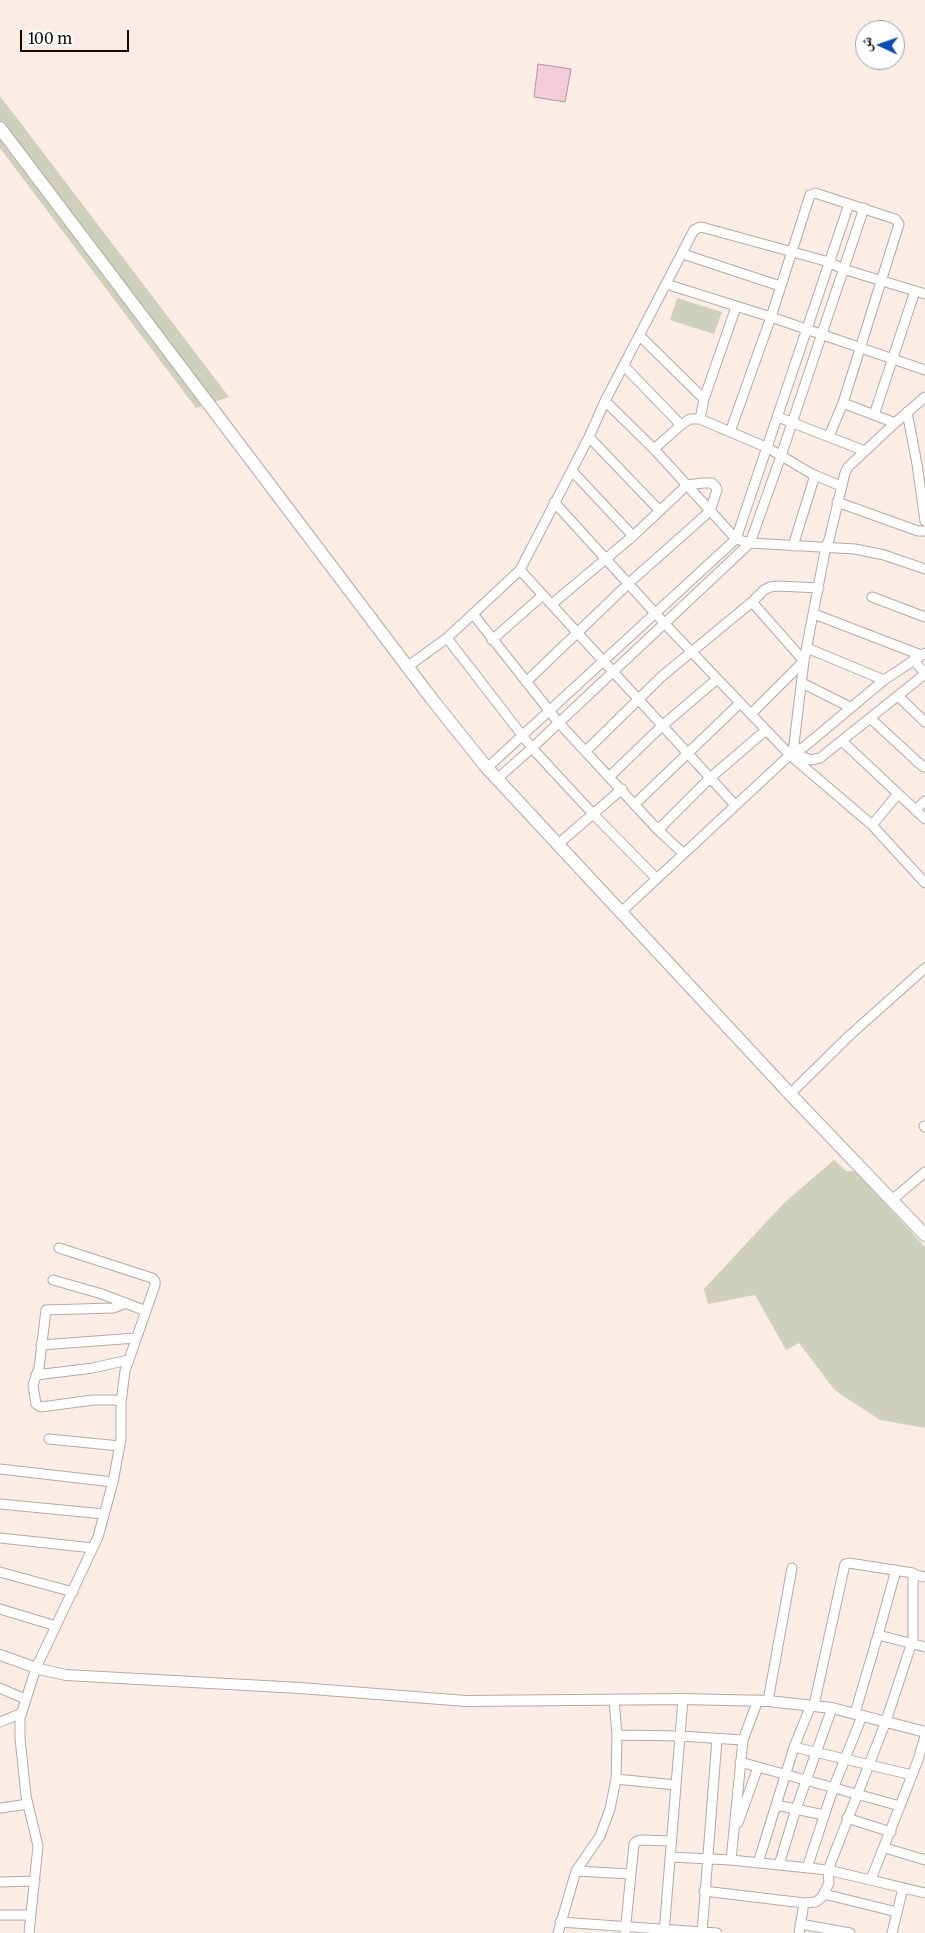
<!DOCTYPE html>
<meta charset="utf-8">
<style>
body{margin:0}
#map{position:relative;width:925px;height:1933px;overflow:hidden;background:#fbede5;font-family:Merriweather,"Noto Naskh Arabic",serif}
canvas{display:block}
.north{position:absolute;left:855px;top:20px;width:50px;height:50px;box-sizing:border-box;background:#fff;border:1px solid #a09f9d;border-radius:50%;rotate:273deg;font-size:14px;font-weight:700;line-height:20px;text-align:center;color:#120e0b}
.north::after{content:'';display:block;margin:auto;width:18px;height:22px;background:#084eb9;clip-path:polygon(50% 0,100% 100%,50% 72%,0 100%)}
.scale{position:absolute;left:20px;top:30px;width:109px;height:22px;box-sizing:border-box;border:2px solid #120e0b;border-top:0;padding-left:6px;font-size:15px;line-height:18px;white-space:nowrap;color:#120e0b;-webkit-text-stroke:4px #fff;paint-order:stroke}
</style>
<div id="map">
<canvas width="925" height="1933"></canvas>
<div class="north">ش</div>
<div class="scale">100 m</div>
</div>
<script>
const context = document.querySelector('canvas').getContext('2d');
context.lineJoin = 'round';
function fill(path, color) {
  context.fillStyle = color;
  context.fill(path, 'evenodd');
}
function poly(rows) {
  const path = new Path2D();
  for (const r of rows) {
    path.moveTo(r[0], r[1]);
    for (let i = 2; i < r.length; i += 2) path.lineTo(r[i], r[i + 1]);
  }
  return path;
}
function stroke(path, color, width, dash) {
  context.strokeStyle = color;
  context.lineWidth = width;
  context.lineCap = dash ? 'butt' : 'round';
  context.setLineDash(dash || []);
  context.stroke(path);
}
fill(poly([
 [0,96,229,397,196,408,0,148],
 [677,298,722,312,714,334,670,320],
 [834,1160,846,1171,855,1171,925,1247,925,1428,880,1420,840,1394,834,1389,799,1343,786,1350,755,1295,708,1304,704,1289,784,1203]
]), '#cdd0bb');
const water = poly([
 [538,64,571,69,565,102,534,97,538,64]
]);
fill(water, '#f3ccdc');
stroke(water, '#b0939d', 1);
const minor = poly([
 [683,254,780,286],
 [666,284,771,317,925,370],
 [640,336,704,399],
 [624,366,681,425],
 [605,401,654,449,736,539,750,543,855,549,884,555,925,569],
 [843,403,895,423],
 [907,412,917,464,925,521],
 [874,415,915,291],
 [778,417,865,451],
 [700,419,704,399,736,307],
 [730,432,771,317,810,195,815,193,895,219,899,224,843,403,829,436],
 [589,437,659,510],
 [654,449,681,425,690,419,700,419,768,448,812,474,841,486],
 [572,471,633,536],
 [554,502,665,624,790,755,872,825,925,883],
 [837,502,918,531,925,531],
 [793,546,815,475],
 [520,570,735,805],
 [872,597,925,617],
 [473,614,559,723,658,830,683,853],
 [814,614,921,655],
 [447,638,532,748,594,815,656,878],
 [492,640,543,595],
 [807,648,884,680],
 [913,660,925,673],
 [407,667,447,638,520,570,589,437,605,401,694,230,700,227,705,228,829,262,843,269,925,294],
 [526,682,629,583,710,511,717,490,716,487,712,483,703,483,687,485,633,536,552,604],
 [802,683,850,707],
 [898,696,925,722],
 [751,714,804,661,752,602],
 [870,718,921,765,924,767,925,766],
 [842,741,925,819],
 [586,751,661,677,752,602,764,590,770,587,778,586,819,588],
 [793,752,804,661,826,546,829,540,845,473,848,467,895,423,925,397],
 [793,752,810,760,820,758,925,674],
 [487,768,736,539,849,204],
 [610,776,662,726,717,679],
 [497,779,532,748,750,543,781,456,864,208],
 [635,804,740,703],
 [915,810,925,801],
 [872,825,898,794],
 [658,830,710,778,766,730],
 [557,845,622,789],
 [620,913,793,752,804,747,884,680,925,653],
 [790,1094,849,1036,925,968],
 [924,1126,925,1127],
 [892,1200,925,1172],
 [53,1280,102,1294,146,1311],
 [41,1345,136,1338],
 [36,1375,93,1368,128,1360],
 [121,1402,114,1400,93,1400,41,1407,36,1404,33,1385,39,1368,46,1310,113,1308,126,1303],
 [49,1439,120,1446],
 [0,1469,113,1482],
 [0,1504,104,1514],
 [0,1538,93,1548],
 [0,1572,73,1592],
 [0,1609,56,1626],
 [878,1635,896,1570],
 [0,1688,25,1699],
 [768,1701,792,1568],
 [814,1705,845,1564,849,1563,913,1573,916,1575],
 [855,1713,878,1635,925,1647],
 [0,1722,22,1713],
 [617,1735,680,1736,743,1740],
 [794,1747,912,1775],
 [740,1762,900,1806,918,1760,925,1736],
 [616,1779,676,1785],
 [776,1805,824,1815],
 [0,1808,28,1804],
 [847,1818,891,1832],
 [738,1823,758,1767],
 [885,1848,925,1860],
 [670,1857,731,1860,828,1870,925,1893],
 [731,1860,743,1740,758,1700],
 [758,1863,794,1747,811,1705],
 [779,1865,796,1809,832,1708],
 [807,1868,833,1789,862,1716],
 [576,1871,630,1874],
 [871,1879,900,1806],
 [0,1882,35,1881],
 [704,1891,804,1903,816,1902,822,1897,829,1883,828,1870,886,1721,913,1639,913,1578,916,1575,925,1577],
 [824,1894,897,1912],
 [0,1915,31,1915],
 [560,1922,717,1933],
 [800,1924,850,1933],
 [29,1933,38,1846,26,1796,20,1738,20,1718,36,1668,98,1537,113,1482,121,1439,121,1402,125,1371,155,1285,155,1281,152,1278,59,1248],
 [558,1933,576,1871,600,1836,610,1809,616,1779,617,1735,614,1700],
 [625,1933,634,1844,637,1841,641,1840,671,1841],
 [664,1933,683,1699],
 [702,1933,717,1739],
 [799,1933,804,1903],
 [892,1933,903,1888]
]);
const tertiary = poly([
 [0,1655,39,1669,66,1675,300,1688,466,1701,683,1699,768,1701,832,1708,925,1732]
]);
const secondary = poly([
 [0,128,431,698,487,768,790,1094,925,1235]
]);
stroke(minor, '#b6a9a1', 11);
stroke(tertiary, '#b6a9a1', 12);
stroke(secondary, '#b6a9a1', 14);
stroke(minor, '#fff', 9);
stroke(tertiary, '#fff', 10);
stroke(secondary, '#fff', 12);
</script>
